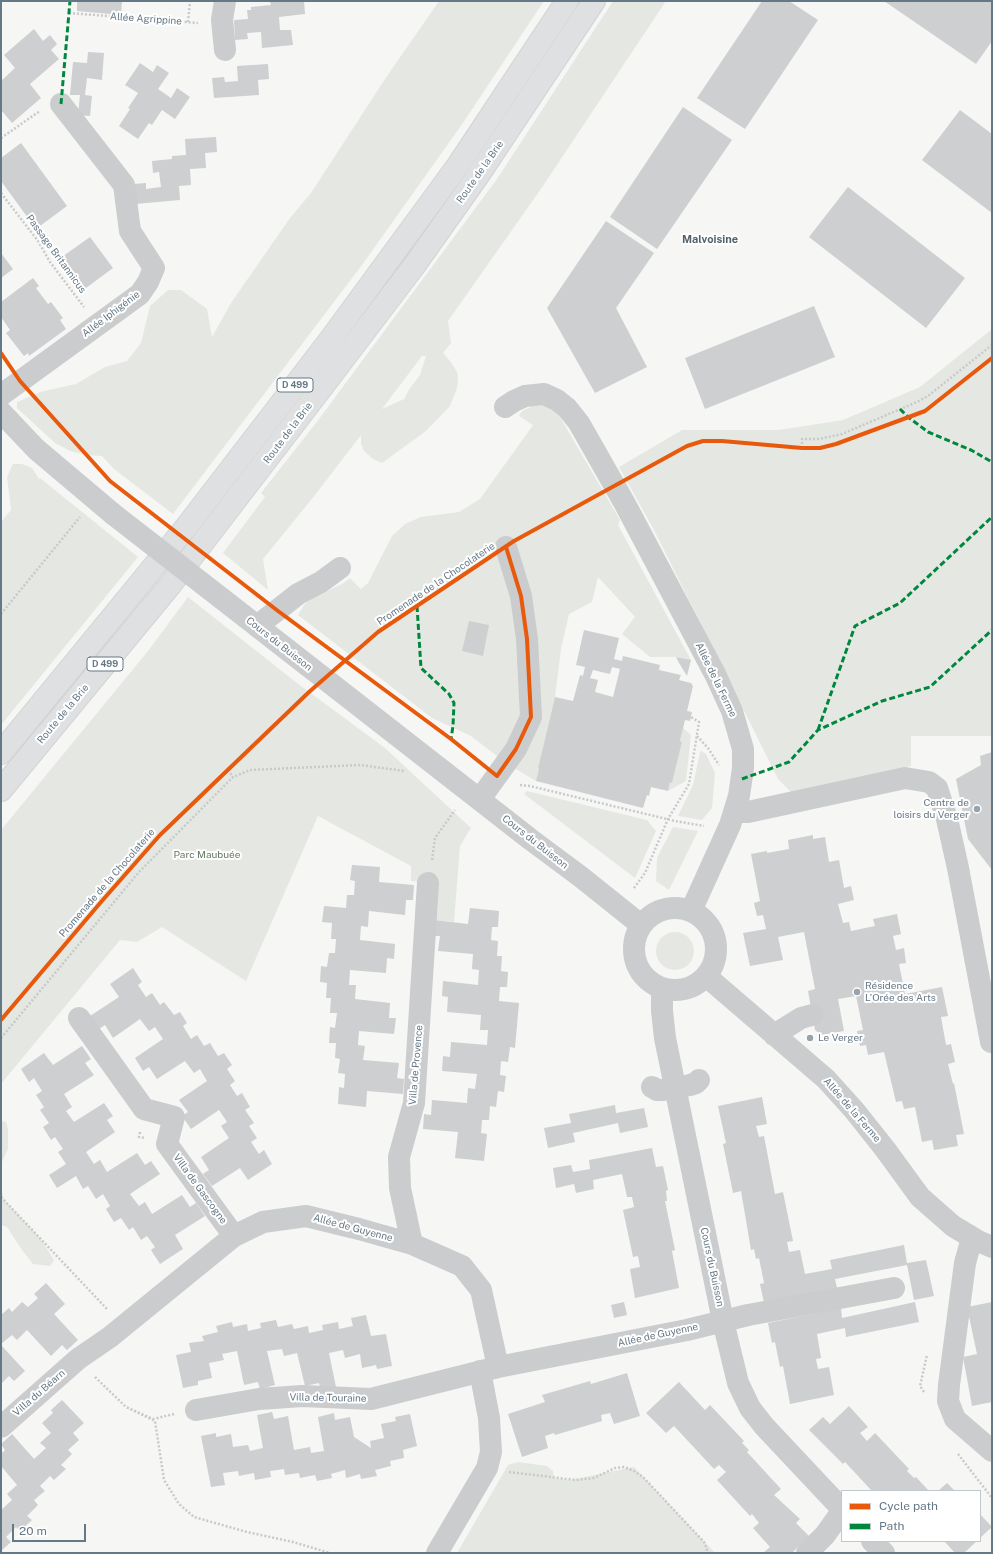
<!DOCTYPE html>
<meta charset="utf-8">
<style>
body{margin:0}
#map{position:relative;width:993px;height:1554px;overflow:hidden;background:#f6f6f5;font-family:"Public Sans",sans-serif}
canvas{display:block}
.frame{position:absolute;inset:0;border:2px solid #657886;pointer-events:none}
.legend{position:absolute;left:841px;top:1490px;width:140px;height:52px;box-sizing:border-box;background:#fff;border:1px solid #c1c9cf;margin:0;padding:5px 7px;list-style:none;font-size:12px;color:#657886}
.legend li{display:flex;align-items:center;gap:8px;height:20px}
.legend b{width:20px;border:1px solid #c1c9cf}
.scale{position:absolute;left:12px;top:1524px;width:74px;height:18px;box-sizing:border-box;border:2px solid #657886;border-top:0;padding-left:5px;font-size:12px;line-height:14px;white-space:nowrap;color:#657886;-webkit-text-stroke:3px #fff;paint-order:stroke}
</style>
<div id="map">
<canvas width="993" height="1554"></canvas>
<div class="frame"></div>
<ul class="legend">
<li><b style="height:5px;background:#e8590c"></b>Cycle path</li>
<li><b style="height:5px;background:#00873e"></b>Path</li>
</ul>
<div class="scale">20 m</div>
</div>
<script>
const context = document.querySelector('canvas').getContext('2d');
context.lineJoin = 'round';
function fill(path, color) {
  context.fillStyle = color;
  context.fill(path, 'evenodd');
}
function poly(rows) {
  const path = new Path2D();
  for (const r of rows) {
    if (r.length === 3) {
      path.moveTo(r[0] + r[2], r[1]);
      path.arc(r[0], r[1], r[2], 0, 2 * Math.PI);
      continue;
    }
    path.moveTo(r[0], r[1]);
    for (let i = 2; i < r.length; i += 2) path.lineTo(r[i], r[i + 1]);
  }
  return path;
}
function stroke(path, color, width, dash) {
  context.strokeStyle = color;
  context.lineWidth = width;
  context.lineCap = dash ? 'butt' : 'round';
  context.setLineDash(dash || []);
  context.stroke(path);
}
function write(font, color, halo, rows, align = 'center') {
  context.font = font + ' "Public Sans",sans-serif';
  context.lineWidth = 4;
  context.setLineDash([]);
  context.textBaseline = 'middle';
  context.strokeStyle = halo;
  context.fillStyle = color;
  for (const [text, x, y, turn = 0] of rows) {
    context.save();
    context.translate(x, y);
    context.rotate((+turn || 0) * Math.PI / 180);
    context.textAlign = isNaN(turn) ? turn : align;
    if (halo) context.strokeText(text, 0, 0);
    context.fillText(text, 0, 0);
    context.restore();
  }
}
fill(poly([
 [439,1,544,1,463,123,362,265,173,514,114,469,102,456,87,455,70,451,55,443,17,408,17,402,40,392,76,384,105,367,127,361,141,343,150,306,168,290,181,290,207,309,212,337,231,303,290,218,311,193,385,79],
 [613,1,666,1,543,186,448,321,451,343,443,353,450,361,457,372,458,378,457,388,450,406,426,431,382,463,373,459,364,451,361,444,361,435,315,495,263,559,268,590,223,553,265,497,261,493,316,423,497,179],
 [422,356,426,356,420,375,410,388,404,399,382,409],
 [992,329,992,736,911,736,911,766,793,794,778,779,654,530,619,467,682,430,779,430,843,420,920,387],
 [553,405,620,520,618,525,691,660,676,657,650,657,622,634,635,617,598,577,592,602,569,614,561,649,555,697,538,768,539,769,536,781,506,763,471,736,432,718,298,615,304,605,309,600,342,584,350,578,361,589,368,583,392,536,405,524,421,517,459,512,480,499,533,425,519,416,522,411,533,406],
 [13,464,22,464,32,468,39,479,40,478,138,557,1,725,1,522,11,510,7,477],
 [188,597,297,683,385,748,471,828,460,846,454,922,434,920,437,883,411,881,411,866,318,816,246,981,162,927,137,942,120,940,1,1084,1,830,148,651],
 [683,728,691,735,686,781,668,791,670,782,672,782,682,742,680,741],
 [701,751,706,754,715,773,712,808,702,820,678,816,693,785,700,752],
 [527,791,647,820,656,831,635,878,524,794],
 [673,827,698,831,669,890,656,881,657,858],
 [675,951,19],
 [1,1121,6,1122,8,1129,8,1149,2,1162,1,1178],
 [1,1189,4,1200,40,1238,54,1260,50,1266,33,1264,22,1250,7,1227,1,1225],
 [518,1462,547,1466,553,1471,554,1478,570,1480,634,1467,715,1553,457,1553,508,1465]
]), '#e5e8e2');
fill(poly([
 [77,1,122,1,121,15,77,11],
 [304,1,305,14,279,17,280,30,291,30,293,45,262,48,261,32,247,33,248,39,235,40,234,20,248,19,247,10,251,10,251,7,271,5,270,2],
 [762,1,789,1,818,20,745,129,697,98],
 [884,1,992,1,992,41,976,64],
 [34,29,43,41,50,35,57,44,51,50,59,59,30,84,41,98,12,123,1,110,1,81,15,68,4,55],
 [88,52,104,53,102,80,87,78,85,95,92,96,90,116,78,115,80,95,70,95,73,62,87,63],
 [140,63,153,72,157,65,169,73,158,89,171,98,177,88,190,97,175,119,162,110,152,125,149,123,138,139,119,126,130,109,128,108,138,93,125,85],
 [268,64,269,79,258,80,259,95,214,98,212,78,224,77,225,82,238,81,237,66],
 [683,107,732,140,657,249,610,217],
 [960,110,992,134,992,213,922,160],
 [216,137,217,152,205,153,206,168,190,169,191,185,179,186,180,200,135,204,134,184,146,183,146,189,161,187,159,172,153,173,152,161,172,159,172,156,186,155,185,139],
 [21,143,67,206,36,229,1,181,1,158],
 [848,187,965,278,926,328,809,237],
 [606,221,654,253,616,308,647,367,595,393,547,308],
 [90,237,113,268,82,291,59,259],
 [1,253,13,269,1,278],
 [33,278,39,286,36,288,48,304,51,302,63,318,60,320,66,329,29,356,28,353,24,356,6,333,10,330,1,317,1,302],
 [814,306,835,357,705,409,685,358],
 [469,621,489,625,483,656,462,651],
 [584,630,619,638,614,659,622,661,623,656,660,665,659,670,681,675,679,680,691,683,693,686,687,711,692,712,690,721,685,720,680,741,682,742,672,783,670,782,668,791,651,787,649,796,647,795,643,808,536,781,539,769,538,768,555,697,573,701,580,675,583,676,585,667,576,665],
 [612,667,620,669,613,697,595,692,598,680,590,678,593,670,610,674],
 [676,657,691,660,687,676,679,663],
 [992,752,992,870,968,839,956,779,981,765,980,756],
 [813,835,813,839,825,837,829,862,839,860,844,888,851,886,854,900,838,904,843,923,849,922,851,931,875,926,873,919,897,914,901,934,893,936,896,950,904,948,906,963,899,964,905,994,942,987,948,1016,941,1017,946,1045,951,1044,955,1062,948,1064,953,1084,954,1083,964,1134,956,1135,958,1146,934,1150,932,1140,922,1142,915,1107,904,1109,902,1101,896,1102,884,1052,868,1055,866,1045,860,1046,857,1031,863,1030,856,996,838,999,844,1031,821,1035,815,1030,808,991,815,989,804,932,778,937,783,960,750,966,743,933,766,929,763,915,757,916,754,903,760,901,751,854,767,851,767,853,789,849,788,840],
 [352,865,380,867,379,882,414,885,413,900,406,900,405,915,369,911,368,927,361,926,360,940,395,944,394,959,387,958,386,973,350,970,349,985,356,985,355,999,390,1003,389,1018,396,1018,394,1034,359,1031,358,1045,365,1046,363,1060,399,1063,397,1078,404,1079,403,1094,367,1091,366,1107,338,1104,339,1087,344,1088,345,1074,338,1073,340,1059,335,1058,336,1043,329,1043,330,1027,335,1028,337,1013,330,1013,331,998,326,998,327,983,320,982,321,966,327,967,329,953,335,953,336,939,331,939,332,923,322,922,324,906,346,908,347,895,354,895,355,881,350,880],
 [470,908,499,911,498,927,492,927,491,940,498,941,497,956,502,956,501,971,508,972,507,987,500,987,499,1001,519,1003,515,1048,510,1047,508,1062,501,1061,500,1075,506,1076,504,1092,498,1091,496,1107,490,1106,489,1120,482,1120,481,1133,487,1134,484,1161,455,1158,458,1132,423,1129,424,1114,431,1115,432,1100,467,1103,468,1088,475,1089,477,1074,442,1071,443,1056,450,1057,451,1042,487,1045,488,1030,480,1030,481,1015,447,1012,448,997,442,996,443,981,478,985,479,970,472,969,473,954,438,951,440,936,433,936,434,920,468,924],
 [133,968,142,982,138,985,146,997,152,993,160,1005,164,1002,174,1015,180,1012,187,1023,183,1026,191,1039,197,1035,204,1046,210,1043,218,1056,224,1053,232,1065,227,1069,235,1081,230,1085,237,1096,242,1093,250,1107,245,1110,254,1123,249,1126,257,1138,251,1142,259,1154,264,1150,272,1164,248,1180,240,1168,212,1186,203,1174,209,1170,201,1157,229,1138,221,1126,227,1122,219,1110,191,1129,182,1116,188,1112,179,1100,207,1081,200,1069,194,1073,185,1061,157,1079,149,1067,143,1071,135,1058,163,1039,155,1027,149,1031,140,1019,113,1038,105,1025,99,1029,90,1016,119,997,110,984],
 [82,1046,91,1059,85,1063,94,1075,64,1094,72,1107,66,1111,74,1122,104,1103,113,1116,107,1120,115,1132,86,1152,94,1164,100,1160,107,1172,137,1153,145,1165,151,1161,160,1174,130,1194,139,1206,145,1202,152,1214,182,1195,190,1207,196,1203,205,1216,175,1235,183,1249,160,1264,151,1250,155,1247,147,1236,141,1240,133,1227,129,1230,121,1218,114,1222,106,1209,110,1206,103,1194,96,1199,88,1186,83,1189,76,1176,57,1188,49,1175,66,1164,58,1152,63,1149,55,1137,51,1140,43,1127,49,1123,40,1110,44,1107,36,1095,42,1091,34,1078,29,1082,21,1069,44,1053,53,1065],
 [762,1097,767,1124,756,1126,759,1137,764,1136,775,1194,783,1192,793,1241,787,1242,789,1252,800,1250,805,1274,832,1269,830,1260,904,1245,907,1263,926,1260,934,1296,914,1300,907,1265,835,1279,837,1288,764,1303,760,1284,764,1283,759,1258,756,1259,754,1249,751,1250,741,1191,733,1193,723,1144,726,1143,718,1106],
 [615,1105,616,1113,644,1108,648,1127,620,1133,618,1123,573,1133,575,1142,548,1148,544,1128,571,1123,569,1114],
 [652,1148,656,1167,663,1166,668,1190,666,1191,667,1201,665,1201,675,1250,672,1251,679,1288,635,1298,630,1269,640,1267,638,1256,633,1257,623,1210,634,1207,632,1197,627,1197,622,1174,593,1180,594,1189,576,1193,574,1184,556,1188,553,1168,571,1165,573,1172,590,1169,589,1160],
 [46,1283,65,1304,54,1314,78,1340,67,1350,62,1345,51,1356,27,1330,17,1340,12,1335,1,1344,1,1315,9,1308,12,1312,22,1302,28,1307,38,1298,34,1294],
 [624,1302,627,1315,614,1318,611,1305],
 [915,1302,919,1322,846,1337,845,1328,817,1334,821,1358,816,1359,818,1369,829,1367,834,1395,790,1404,783,1366,780,1367,775,1342,772,1343,768,1323,841,1308,842,1318],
 [992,1302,992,1402,972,1406,963,1357,977,1354,967,1307],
 [366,1315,371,1336,386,1334,392,1366,377,1369,376,1365,362,1368,360,1354,345,1358,343,1350,329,1353,336,1387,321,1390,319,1383,305,1386,297,1353,284,1356,282,1349,267,1351,275,1385,260,1389,258,1382,244,1385,237,1351,222,1354,224,1360,209,1363,212,1378,198,1381,198,1385,183,1388,176,1355,191,1352,189,1343,204,1341,202,1336,218,1332,216,1326,232,1322,233,1327,247,1324,248,1331,261,1328,260,1323,276,1320,278,1327,292,1324,294,1329,308,1326,309,1333,323,1330,322,1325,338,1322,339,1329,353,1326,351,1318],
 [1,1345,25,1371,14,1381,9,1376,1,1384],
 [627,1373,640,1416,614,1424,610,1413,601,1415,602,1421,555,1435,554,1433,545,1436,548,1448,522,1457,508,1414,545,1402,542,1395,590,1381,591,1384],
 [679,1382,705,1410,710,1405,744,1441,742,1443,749,1450,747,1452,781,1489,774,1495,800,1519,796,1523,809,1536,792,1553,763,1553,770,1547,753,1528,759,1523,752,1514,750,1516,717,1480,726,1472,719,1465,714,1469,674,1426,666,1433,646,1413],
 [62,1400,84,1423,73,1433,79,1440,68,1450,72,1454,61,1465,66,1469,54,1480,50,1476,40,1486,45,1491,34,1500,38,1505,27,1516,32,1520,20,1531,16,1527,6,1537,11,1542,1,1551,1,1510,12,1500,7,1494,17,1485,1,1466,1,1454,5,1450,1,1444,12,1434,34,1459,46,1448,40,1443,51,1433,42,1423,53,1413,51,1410],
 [849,1406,868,1427,860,1433,867,1441,875,1433,909,1469,907,1471,914,1478,916,1477,929,1491,872,1491,845,1462,843,1464,809,1430,823,1417,830,1424],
 [272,1412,274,1419,288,1416,294,1450,310,1447,311,1453,324,1451,318,1417,334,1413,335,1420,350,1417,354,1437,371,1448,370,1441,384,1438,381,1424,396,1421,395,1417,410,1414,417,1446,403,1450,404,1458,390,1461,391,1466,375,1470,377,1476,361,1479,360,1474,346,1478,345,1470,331,1474,332,1478,317,1481,315,1475,300,1478,299,1473,285,1475,284,1469,270,1471,271,1477,255,1480,254,1473,239,1476,238,1471,223,1473,225,1485,211,1487,201,1436,216,1433,216,1437,231,1434,233,1447,248,1445,250,1451,263,1448,257,1415],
 [947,1483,955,1491,938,1491],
 [980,1514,992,1527,980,1538],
 [944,1541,977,1541,964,1553,955,1553]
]), '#cdcfd0');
const highway = poly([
 [1,753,187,526,330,340,459,164,567,1],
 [1,790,171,584,319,391,414,266,477,177,594,1]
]);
stroke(highway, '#d3d3d3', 24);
stroke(poly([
 [69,13,198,23],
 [188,22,190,1],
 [1,138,40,111],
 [1,193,38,241,50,262,84,307],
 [802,448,802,439,819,439,842,434,917,402,928,396,992,345],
 [1,614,80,517],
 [697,736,708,748,719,765],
 [228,770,233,777],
 [520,785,530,786,675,821,704,826],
 [432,860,435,838,455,810],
 [634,888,645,873,668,819,689,784,699,722,691,717],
 [1,1038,139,872,233,777,250,770,360,765,404,771],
 [140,1132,139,1137,145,1138],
 [1,1197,107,1309],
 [95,1377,126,1407],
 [924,1392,920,1386,927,1355],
 [174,1414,153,1419,126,1407,155,1421,164,1480,179,1504,194,1517,247,1532,293,1542,330,1553],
 [958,1454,992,1498],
 [509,1472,576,1480,594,1478,615,1468,624,1467,634,1471,643,1477,704,1542,707,1549,706,1553]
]), '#c8c9ca', 2.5, [2, 2]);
stroke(poly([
 [225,1,222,20,225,50],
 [1,395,140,294,148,282,154,268,130,231,124,185,61,104],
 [505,407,514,401,525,396,544,394,557,400,567,408,579,423,625,504,715,674,732,711,743,749,743,768,739,796,730,825,691,911],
 [1,412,36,449,113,514],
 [340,568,321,582,298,594,257,626,530,839,581,877,641,925],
 [480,799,516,749,531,717,527,639,521,596,506,547],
 [734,812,748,812,905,778,929,782,937,788,947,819,958,868,991,1042],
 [675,949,41],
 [706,976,826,1079,854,1110,885,1149,920,1197,953,1226,978,1241,992,1247],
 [662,989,662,1011,665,1038,723,1321,738,1383,750,1408,764,1426,842,1509],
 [79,1018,144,1109,174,1117,167,1144,234,1236],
 [774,1035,801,1018,812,1015],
 [652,1087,657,1090,663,1090,690,1085,696,1083,699,1080],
 [972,1238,965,1263,949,1385,948,1401,955,1419,992,1451],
 [412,1244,400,1188,399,1157,414,1103,428,883],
 [196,1410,259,1399,302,1396,371,1399,498,1367,687,1330,748,1315,894,1288],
 [1,1427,78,1359,110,1337,234,1236,263,1222,306,1216,359,1229,412,1244,462,1266,481,1290,498,1367],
 [872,1541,884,1553],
 [437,1553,487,1468,491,1452,489,1418,480,1371],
 [807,1553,825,1535,842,1511]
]), '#cbcccd', 22);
stroke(highway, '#dfe0e1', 22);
stroke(poly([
 [113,514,257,626]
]), '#cbcccd', 22);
stroke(poly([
 [61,104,70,1],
 [900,409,908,417,928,432,971,450,992,462],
 [417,606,421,668,449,694,454,703,453,726,451,739],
 [818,730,855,626,900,603,992,517],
 [742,779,789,762,818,730,882,701,930,687,992,630]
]), '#00873e', 3, [6, 3]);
stroke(poly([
 [1,353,20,381,110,481,278,611,451,739,497,776,516,749,531,717,527,639,521,596,506,547],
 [1,1020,101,902,160,835,309,692,378,632,514,541,687,446,703,441,722,441,802,448,820,448,836,444,925,411,992,358]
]), '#e8590c', 4);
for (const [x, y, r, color] of [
 [977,809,4,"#98a4ad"],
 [857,992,4,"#98a4ad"],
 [810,1038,4,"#98a4ad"]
]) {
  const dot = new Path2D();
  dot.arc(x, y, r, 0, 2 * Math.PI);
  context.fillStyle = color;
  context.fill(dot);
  stroke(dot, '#fff', 1.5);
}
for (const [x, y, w] of [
 [295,385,36],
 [105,664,36]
]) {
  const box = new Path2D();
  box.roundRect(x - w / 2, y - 7, w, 14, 3);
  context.fillStyle = '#fff';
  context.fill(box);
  stroke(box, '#657886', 1);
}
write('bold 9px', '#657886', null, [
 ["D 499",295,385],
 ["D 499",105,664]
]);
write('10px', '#657886', '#fff', [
 ["Allée Agrippine",146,19,4],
 ["Route de la Brie",480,172,-55],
 ["Passage Britannicus",56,254,54],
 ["Allée Iphigénie",111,314,-37],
 ["Route de la Brie",288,433,-53],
 ["Promenade de la Chocolaterie",436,584,-34],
 ["Cours du Buisson",279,644,38],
 ["Allée de la Ferme",716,680,64],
 ["Route de la Brie",63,714,-50],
 ["Cours du Buisson",535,842,38],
 ["Promenade de la Chocolaterie",107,883,-49],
 ["Villa de Provence",416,1065,-85],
 ["Allée de la Ferme",852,1110,49],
 ["Villa de Gascogne",200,1189,54],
 ["Allée de Guyenne",353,1228,15],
 ["Cours du Buisson",712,1267,78],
 ["Allée de Guyenne",658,1335,-12],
 ["Villa du Béarn",39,1393,-41],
 ["Villa de Touraine",328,1398,1]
]);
write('10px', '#657886', '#fff', [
 ["Centre de",969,803,"right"],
 ["loisirs du Verger",969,815,"right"],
 ["Résidence",865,986],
 ["L’Orée des Arts",865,998],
 ["Le Verger",818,1038]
], 'left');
write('10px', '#667860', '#fff', [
 ["Parc Maubuée",207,855]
]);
write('bold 11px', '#53616b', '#fff', [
 ["Malvoisine",710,240]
]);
</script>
